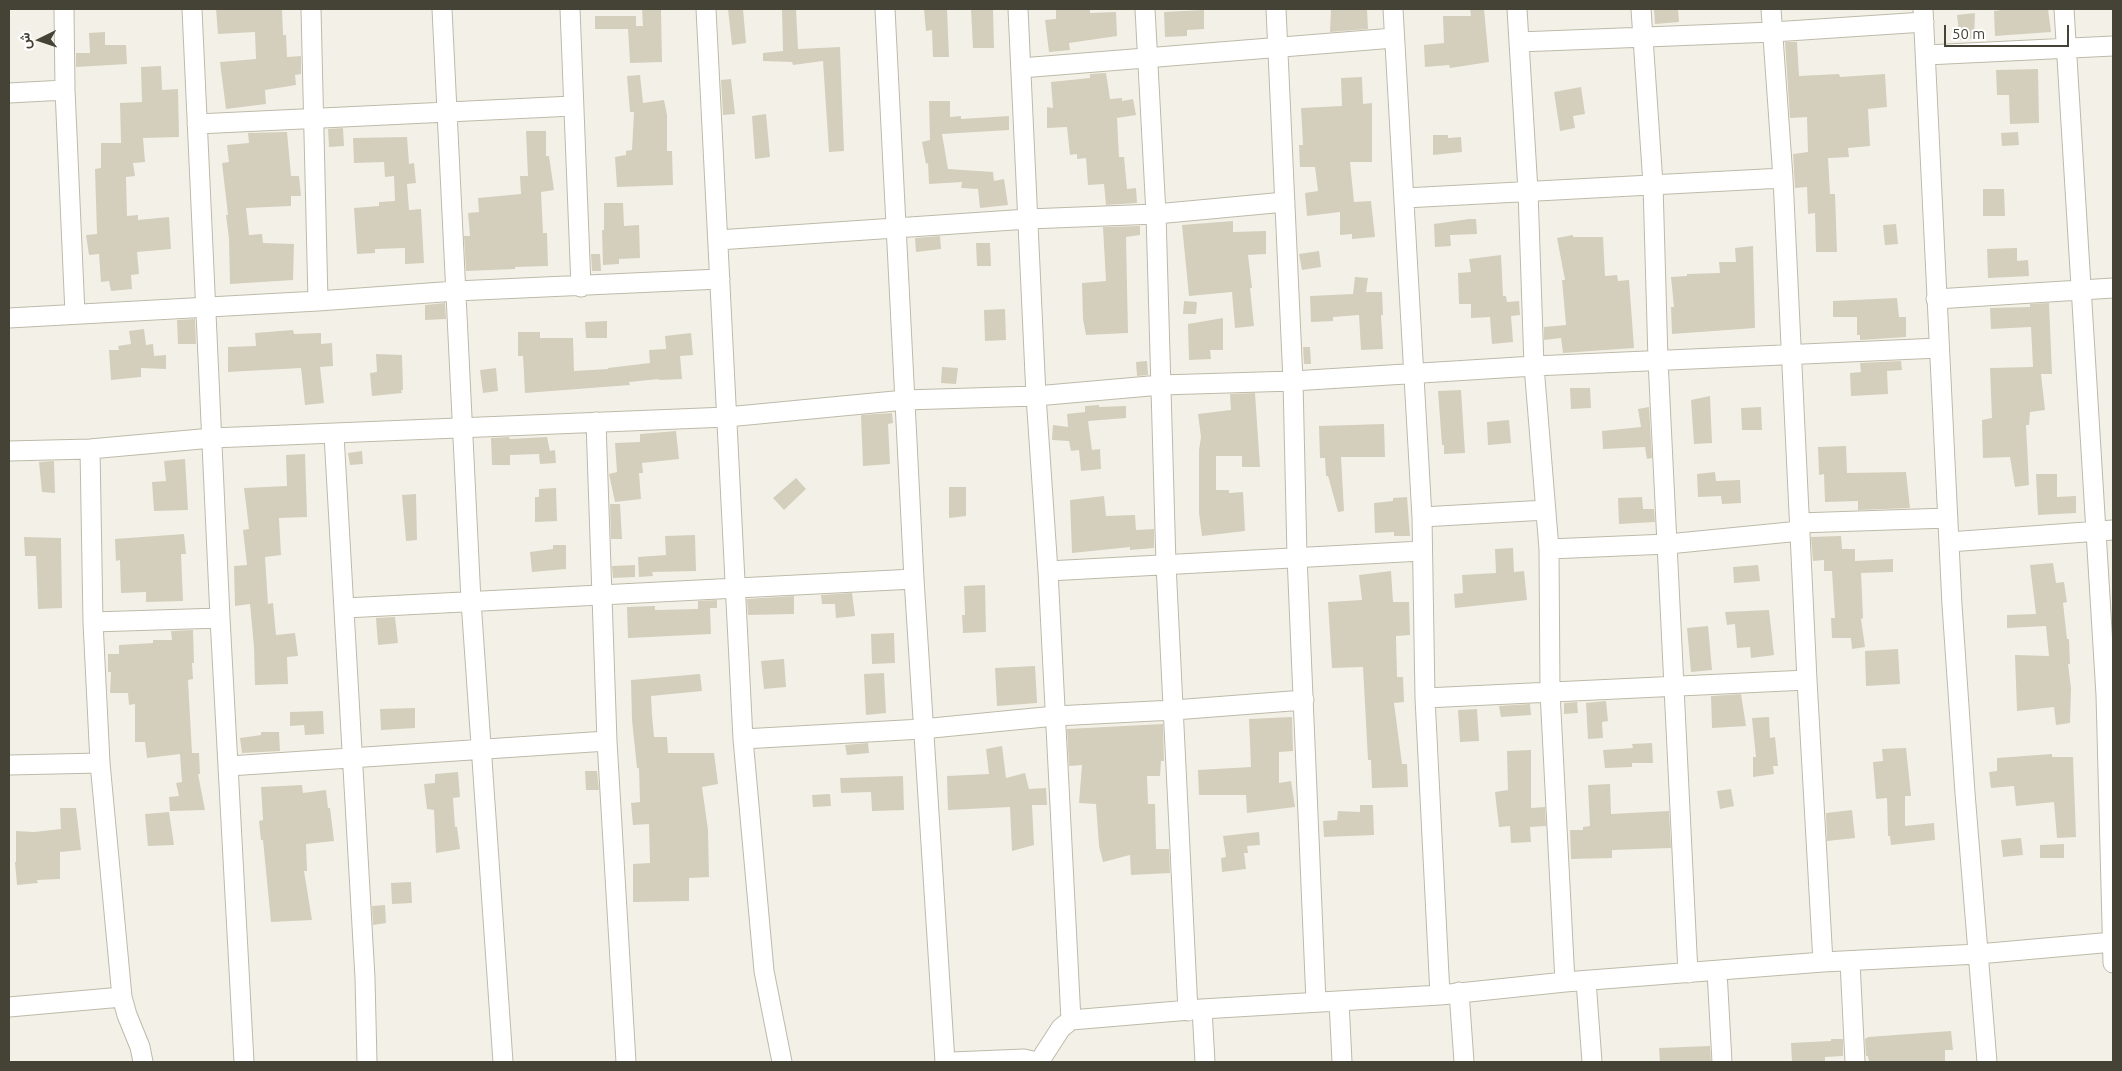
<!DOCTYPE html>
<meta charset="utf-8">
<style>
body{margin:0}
#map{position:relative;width:2122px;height:1071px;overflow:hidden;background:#f3f1e7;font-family:Ubuntu,Vazirmatn,sans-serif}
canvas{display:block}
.frame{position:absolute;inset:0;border:10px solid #454236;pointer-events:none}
.north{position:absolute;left:15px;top:15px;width:50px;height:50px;-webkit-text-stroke:4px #fff;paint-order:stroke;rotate:266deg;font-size:14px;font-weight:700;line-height:20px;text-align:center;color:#454236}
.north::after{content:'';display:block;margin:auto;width:18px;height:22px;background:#454236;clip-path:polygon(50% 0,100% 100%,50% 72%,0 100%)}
.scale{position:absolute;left:1944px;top:25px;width:125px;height:22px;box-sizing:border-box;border:2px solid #454236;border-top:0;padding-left:6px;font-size:15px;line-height:18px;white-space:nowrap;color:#454236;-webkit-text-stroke:4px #fff;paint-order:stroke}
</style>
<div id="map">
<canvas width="2122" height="1071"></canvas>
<div class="frame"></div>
<div class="north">ش</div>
<div class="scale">50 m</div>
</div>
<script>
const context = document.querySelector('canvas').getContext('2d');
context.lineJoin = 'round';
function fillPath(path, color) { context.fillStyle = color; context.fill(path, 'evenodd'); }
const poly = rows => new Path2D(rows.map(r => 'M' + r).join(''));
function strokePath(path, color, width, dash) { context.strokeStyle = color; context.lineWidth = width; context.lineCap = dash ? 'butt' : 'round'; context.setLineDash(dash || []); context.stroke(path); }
fillPath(poly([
 [216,9,282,9,283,35,286,35,287,57,301,56,301,74,295,75,296,85,265,90,266,104,226,109,220,62,256,59,255,32,218,34],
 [642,9,661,9,662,62,630,63,628,29,595,29,595,16,636,16,636,26,643,26],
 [728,9,743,9,746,43,732,45],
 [782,9,796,9,798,49,840,47,844,151,829,152,823,61,793,65,792,62,763,61,763,53,783,51],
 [924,9,947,9,949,57,933,57,932,30,926,31],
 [971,9,993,9,994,48,973,48],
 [1056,9,1090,9,1090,13,1116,12,1117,36,1069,43,1070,50,1049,52,1045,20,1056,19],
 [1331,9,1367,9,1368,29,1330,32],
 [1470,9,1484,9,1489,62,1450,68,1449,65,1425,67,1424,45,1444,43,1443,16,1471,16],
 [1654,9,1678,9,1679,22,1655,24],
 [2008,9,2048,9,2051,32,1995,36,1994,11],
 [1204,10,1204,29,1187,30,1187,36,1165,37,1164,12],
 [1975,13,1974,38,1960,40,1957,15],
 [105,32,105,45,126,45,127,64,76,67,76,53,90,53,89,33],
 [1785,42,1797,42,1799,76,1839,74,1840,77,1885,74,1887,107,1868,109,1870,146,1848,148,1849,157,1828,158,1830,194,1835,194,1837,252,1816,252,1815,213,1808,214,1807,187,1795,188,1793,154,1808,152,1807,117,1790,118],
 [161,66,162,90,178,89,179,137,143,138,145,162,133,163,135,176,126,177,127,216,138,215,138,220,169,217,171,249,137,252,139,274,131,275,132,289,111,291,109,281,101,282,99,254,89,255,86,235,97,234,95,169,101,168,101,143,121,143,120,103,142,102,141,67],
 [2038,69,2039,123,2010,124,2009,95,1997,95,1996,70],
 [1106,73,1110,99,1122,98,1122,101,1133,99,1136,115,1117,118,1119,157,1124,157,1127,189,1136,188,1137,203,1106,205,1104,184,1088,185,1086,158,1077,159,1077,154,1070,155,1067,127,1047,128,1047,107,1053,108,1051,82,1090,78,1090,74],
 [640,75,643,103,664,100,667,115,667,151,672,151,673,185,617,187,615,157,626,155,626,151,632,150,634,112,630,112,627,76],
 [1362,77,1363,104,1372,103,1372,162,1350,162,1354,202,1371,201,1375,237,1352,239,1352,234,1340,235,1340,212,1307,216,1305,193,1318,191,1315,167,1300,167,1299,145,1303,145,1301,108,1342,106,1341,78],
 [731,79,735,114,723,115,721,80],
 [1581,87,1585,114,1573,116,1575,128,1560,131,1554,92],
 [929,101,950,101,950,117,961,116,961,119,1009,116,1009,130,942,134,948,169,993,172,994,181,1004,179,1008,205,980,208,978,189,961,188,962,182,929,184,928,163,926,164,922,142,930,140],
 [766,114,770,157,755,159,752,116],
 [343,128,344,146,329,147,328,129],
 [526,131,546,131,546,156,549,156,554,190,541,192,543,233,547,233,548,266,515,267,515,269,466,271,464,236,470,236,468,213,479,212,478,198,521,194,520,176,528,176],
 [287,132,291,176,299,176,301,196,291,196,291,206,246,208,249,235,262,234,263,243,294,244,293,280,230,284,229,239,226,215,228,215,222,163,229,162,227,145,249,143,248,133],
 [2018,132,2019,145,2002,146,2001,133],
 [1433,135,1448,135,1448,138,1461,137,1462,152,1433,155],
 [407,137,409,164,414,163,416,183,407,184,409,210,421,209,424,263,405,264,405,248,375,249,375,253,357,254,354,208,379,206,379,202,395,201,394,176,385,177,384,162,354,163,353,138],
 [1983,189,2004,189,2005,216,1983,216],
 [604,203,623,203,624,226,639,225,640,258,619,259,619,264,603,265,602,230,604,230],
 [1469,219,1476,219,1477,234,1450,235,1451,246,1435,247,1434,224],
 [1233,221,1233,232,1266,231,1266,254,1248,255,1252,288,1250,288,1254,326,1235,328,1232,292,1189,296,1182,225],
 [1896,224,1898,244,1885,245,1883,225],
 [1140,226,1140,235,1126,237,1128,333,1086,335,1083,319,1082,283,1106,281,1103,227],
 [1573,235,1573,237,1603,237,1605,276,1617,275,1618,281,1629,280,1634,348,1563,353,1561,338,1544,340,1544,327,1566,325,1562,280,1565,280,1557,238],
 [940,236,941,249,916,252,915,238],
 [976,243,990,243,991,266,977,266],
 [1753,246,1755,328,1672,334,1671,307,1674,307,1671,277,1687,276,1687,274,1720,273,1719,262,1736,262,1735,248],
 [2017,248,2017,261,2028,260,2029,276,1988,278,1987,249],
 [1319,251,1321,267,1302,270,1299,254],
 [591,254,600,254,601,271,592,271],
 [1501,255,1503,296,1506,296,1507,302,1519,301,1520,315,1511,316,1513,342,1492,344,1490,317,1471,318,1471,304,1459,304,1458,273,1471,272,1469,259],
 [1355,277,1368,278,1366,292,1382,292,1383,315,1381,315,1383,349,1361,350,1359,315,1333,317,1333,321,1311,322,1310,296,1353,294],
 [1897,298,1899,317,1906,317,1906,337,1860,340,1860,335,1857,335,1857,317,1833,317,1833,301],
 [1184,301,1197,302,1196,314,1183,314],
 [445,303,446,319,425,320,425,305],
 [2049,303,2052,374,2041,374,2045,410,2030,412,2029,425,2026,425,2029,485,2015,487,2010,457,1983,458,1982,420,1992,418,1990,368,2033,367,2031,327,1991,329,1990,308,2030,307,2030,304],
 [1005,309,1006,340,985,341,984,310],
 [1223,318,1223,350,1210,350,1211,359,1189,360,1188,324],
 [195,319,196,344,178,344,177,320],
 [607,321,607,338,586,338,585,322],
 [144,329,146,345,153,344,154,356,166,355,166,369,141,368,141,377,111,380,109,350,119,350,118,346,131,344,129,331],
 [293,330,294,334,321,333,321,344,332,343,333,366,320,367,324,403,305,405,301,368,228,372,228,347,256,346,255,333],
 [518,332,540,332,540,338,573,338,574,371,608,369,608,368,650,363,649,350,666,349,665,336,691,333,693,355,680,356,682,379,659,380,659,379,629,382,630,385,525,393,523,356,518,356],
 [1303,347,1310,347,1311,364,1304,364],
 [376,354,402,355,403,390,401,390,402,393,372,396,370,373,377,372],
 [1147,361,1148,375,1137,376,1136,362],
 [1901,361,1902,370,1887,371,1888,394,1851,396,1850,373,1861,372,1860,363],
 [942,367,958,368,956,384,941,383],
 [496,368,498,391,483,393,480,370],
 [1570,388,1590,388,1591,408,1571,409],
 [1461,390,1465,453,1444,454,1444,445,1442,445,1438,391],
 [1255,393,1260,467,1242,467,1242,456,1216,456,1216,490,1229,490,1229,493,1243,492,1245,531,1202,536,1199,513,1199,450,1201,437,1198,414,1231,410,1230,394],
 [1710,396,1712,443,1694,444,1691,400],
 [1099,405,1099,407,1126,406,1126,418,1088,421,1092,450,1100,449,1101,469,1081,471,1079,450,1071,451,1069,441,1052,440,1053,425,1068,427,1067,414,1085,412,1085,406],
 [1649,407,1652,458,1647,459,1645,447,1603,449,1602,431,1641,427,1638,409],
 [1761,407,1762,430,1742,430,1741,408],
 [892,413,893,423,888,424,890,464,863,466,861,415],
 [1509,420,1511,443,1488,445,1487,422],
 [1384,424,1385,457,1341,457,1344,511,1338,512,1328,476,1326,476,1325,458,1320,458,1319,426],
 [676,431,679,459,642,463,643,473,639,473,641,499,615,502,609,474,617,472,615,443,640,442,640,434],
 [509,437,510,439,547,437,550,451,555,450,556,463,540,464,539,454,510,455,510,465,492,465,491,438],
 [1846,446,1847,473,1906,472,1910,508,1858,510,1858,501,1825,502,1824,474,1819,475,1818,447],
 [362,451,363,464,350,465,348,453],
 [305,454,307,517,279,518,281,555,265,557,268,604,273,603,276,635,295,633,298,656,287,657,288,684,255,685,254,647,250,604,235,606,234,566,247,565,243,530,249,529,244,488,287,486,286,455],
 [185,459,188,510,154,511,152,482,166,481,164,461],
 [54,461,55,493,42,492,39,462],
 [1715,472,1716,481,1740,480,1741,503,1722,504,1721,496,1698,497,1697,474],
 [2036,474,2057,474,2057,497,2076,496,2076,513,2038,515],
 [796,478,806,489,784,510,773,498],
 [949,487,966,487,966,516,949,518],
 [556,488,557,521,535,522,535,497,539,497,539,489],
 [416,494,417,540,406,541,402,495],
 [1104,496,1106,516,1135,515,1136,530,1154,529,1154,548,1130,550,1130,547,1072,553,1070,500],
 [1407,497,1410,536,1394,536,1394,532,1375,533,1374,503,1393,501,1393,498],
 [1642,497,1643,509,1654,509,1655,522,1619,524,1618,498],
 [610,504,620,504,622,539,611,539],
 [184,534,186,554,181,554,183,601,146,602,146,592,121,593,120,560,116,561,115,539],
 [695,535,696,571,652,572,653,576,639,577,638,557,666,555,665,536],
 [1841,536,1842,549,1855,549,1855,561,1893,559,1893,572,1861,573,1863,618,1861,619,1865,647,1852,649,1851,638,1832,638,1831,618,1835,618,1832,571,1824,571,1824,560,1813,561,1811,537],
 [24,537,61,538,62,608,38,609,36,556,25,556],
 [553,545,566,545,566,569,532,572,530,552,553,549],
 [1513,548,1514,572,1524,571,1527,600,1455,608,1454,594,1463,593,1462,575,1496,573,1495,549],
 [2053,563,2056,583,2064,582,2067,602,2063,603,2067,639,2069,639,2070,664,2068,664,2071,688,2070,723,2056,725,2054,707,2017,711,2015,655,2049,656,2046,626,2007,628,2007,615,2036,614,2030,565],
 [635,565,635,577,613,578,612,566],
 [1758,565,1760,581,1734,583,1733,567],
 [1391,571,1393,602,1409,602,1410,635,1396,636,1397,677,1403,677,1404,702,1394,703,1402,764,1407,764,1408,787,1372,788,1371,760,1368,760,1363,667,1332,668,1328,602,1362,600,1359,575],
 [985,585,986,632,963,633,962,615,965,615,964,586],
 [852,593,855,616,836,618,835,604,822,604,821,595],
 [794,596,794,614,748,615,747,599],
 [717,600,717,608,706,608,710,608,711,634,628,638,627,607,655,606,655,610,698,609,698,601],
 [1769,610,1774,655,1751,658,1750,647,1737,648,1735,624,1727,625,1725,612],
 [395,617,398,643,378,645,376,618],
 [1708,626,1712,670,1691,672,1687,628],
 [193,630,194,663,192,663,193,679,188,680,192,753,199,753,200,774,198,774,205,810,170,811,169,797,179,796,176,783,182,782,180,754,147,758,145,742,135,742,135,704,129,705,128,693,110,693,111,672,108,672,108,654,119,654,119,645,153,643,153,640,172,640,171,631],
 [894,633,895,663,872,664,871,634],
 [1898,649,1900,684,1866,686,1865,651],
 [784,659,786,687,764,689,761,661],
 [1035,666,1037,703,997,706,995,668],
 [884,673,886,713,866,715,864,674],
 [700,674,702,691,651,696,652,715,654,737,667,737,668,753,714,753,718,784,702,787,708,830,709,877,689,878,689,901,633,902,633,864,650,863,649,824,633,825,631,803,640,802,639,768,637,768,632,720,631,680],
 [1741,694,1746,726,1712,728,1711,696],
 [1606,701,1608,721,1602,722,1603,738,1588,739,1586,703],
 [1577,702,1578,713,1564,714,1564,703],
 [1530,704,1531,715,1501,717,1499,706],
 [415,708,415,728,381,730,380,709],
 [1477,709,1479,741,1460,742,1458,710],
 [323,711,324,734,305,735,304,725,290,726,290,712],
 [1292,717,1293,751,1279,752,1279,783,1291,781,1295,807,1247,813,1246,795,1199,795,1198,770,1251,767,1249,719],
 [1769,717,1770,738,1775,737,1778,766,1773,766,1774,774,1753,777,1753,757,1756,757,1752,718],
 [1163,724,1164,761,1161,761,1160,776,1147,776,1148,804,1155,804,1156,849,1169,849,1170,873,1131,875,1130,855,1103,862,1099,846,1096,804,1079,803,1082,765,1069,766,1067,729],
 [261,732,279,732,280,751,242,753,240,738,261,735],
 [868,743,869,753,847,755,845,745],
 [1652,743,1653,763,1632,763,1632,767,1605,768,1603,750,1633,748,1632,744],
 [1002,746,1006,778,1025,773,1029,789,1046,788,1047,805,1032,805,1034,845,1012,851,1010,807,948,810,947,776,989,774,986,749],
 [1906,748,1911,796,1905,796,1905,826,1934,823,1935,840,1891,845,1890,836,1888,836,1887,798,1876,799,1873,762,1883,761,1882,749],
 [1531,750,1531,808,1545,807,1546,826,1530,827,1531,842,1511,843,1510,826,1499,827,1495,792,1508,790,1507,751],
 [2052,754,2052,757,2073,757,2076,837,2057,838,2054,802,2016,806,2014,786,1991,788,1989,772,1997,771,1997,758],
 [585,771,597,771,599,790,586,790],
 [458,772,460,797,453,798,455,827,457,827,460,849,436,853,434,810,427,809,424,784,435,783,435,774],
 [903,776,904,810,872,811,871,792,841,793,840,778],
 [1610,784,1611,814,1669,811,1671,848,1612,850,1612,858,1571,859,1570,830,1583,830,1583,827,1590,826,1588,785],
 [302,785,303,793,326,790,328,808,330,808,334,841,306,844,307,871,304,871,312,920,271,922,263,840,261,840,259,821,263,820,261,787],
 [1731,789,1734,806,1720,809,1717,791],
 [830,794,831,806,813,807,812,795],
 [1360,805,1373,805,1374,835,1324,837,1323,821,1337,820,1338,811,1360,812],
 [60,808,76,808,81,850,60,852,60,879,37,880,38,883,17,885,15,862,16,862,16,831,34,832,61,829],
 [1852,810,1855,838,1827,841,1826,813],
 [169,812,174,845,148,846,145,814],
 [1259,832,1260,845,1247,846,1248,853,1244,853,1246,869,1222,872,1221,858,1226,857,1223,836],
 [2021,838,2023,855,2003,857,2001,840],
 [2064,844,2064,858,2040,858,2040,845],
 [411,882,412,903,392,904,391,883],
 [385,905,386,923,373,925,372,906],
 [1951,1031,1953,1050,1945,1050,1945,1062,1869,1062,1868,1056,1866,1056,1865,1039,1868,1037],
 [1831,1039,1843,1039,1843,1056,1825,1057,1825,1062,1792,1062,1791,1043,1831,1041],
 [1710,1046,1711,1062,1660,1062,1659,1048]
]), '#d4cebc');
const minor = poly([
 [64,9,65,90,75,314],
 [192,9,220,618,244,1062],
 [311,9,318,301],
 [442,9,471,601,503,1062],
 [570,9,581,287],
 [706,9,743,739,764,971,782,1062],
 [885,9,914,579,945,1062],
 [1018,9,1036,396,1048,571,1071,1020],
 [1145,9,1156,214,1166,564,1188,1011],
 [1276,9,1293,381,1297,556,1316,1002],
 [1393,9,1422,517,1425,698,1440,995],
 [1517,9,1528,191,1534,366,1549,549,1550,692,1565,982],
 [1641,9,1653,184,1658,360,1688,973],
 [1771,9,1783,178,1807,680,1823,962],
 [1923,9,1952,605,1965,793,1987,1062],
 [2064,9,2106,695,2113,963],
 [1519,42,1773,32,1924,22],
 [1926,55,2113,46],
 [1021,68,1394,38],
 [9,93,65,90],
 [197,124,573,106],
 [1405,198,1783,178],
 [718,240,1028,219,1156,214,1285,202],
 [1936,299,2113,288],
 [9,318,318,301,456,291,720,279],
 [596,422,607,741,626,1062],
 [334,435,365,978,367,1062],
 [90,449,93,622,100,763,122,997,127,1015,140,1047,143,1062],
 [9,451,90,449,212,438,727,417,905,400,1036,396,1161,385,1293,381,1534,366,1939,348],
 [1422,517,1546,510],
 [1799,523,1948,518],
 [1949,542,2113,530],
 [1549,549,1668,544,1800,531],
 [1048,571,1422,551],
 [345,608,914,579],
 [93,622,220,618],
 [1425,698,1807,680],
 [743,739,922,729,1055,716,1174,710,1304,700],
 [9,765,100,763],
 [229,766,607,741],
 [1850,962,1855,1062],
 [1717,971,1722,1062],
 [1586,981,1592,1062],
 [1459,992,1464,1062],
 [1339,1001,1342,1062],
 [9,1007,122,997],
 [1202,1009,1205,1062],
 [952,1062,1024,1059,1036,1062],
 [1039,1062,1061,1028,1071,1020,1202,1009,1440,995,1565,982,1823,962,1978,954,2113,942]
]);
strokePath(minor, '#bebaa9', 21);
strokePath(minor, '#fff', 19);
</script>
